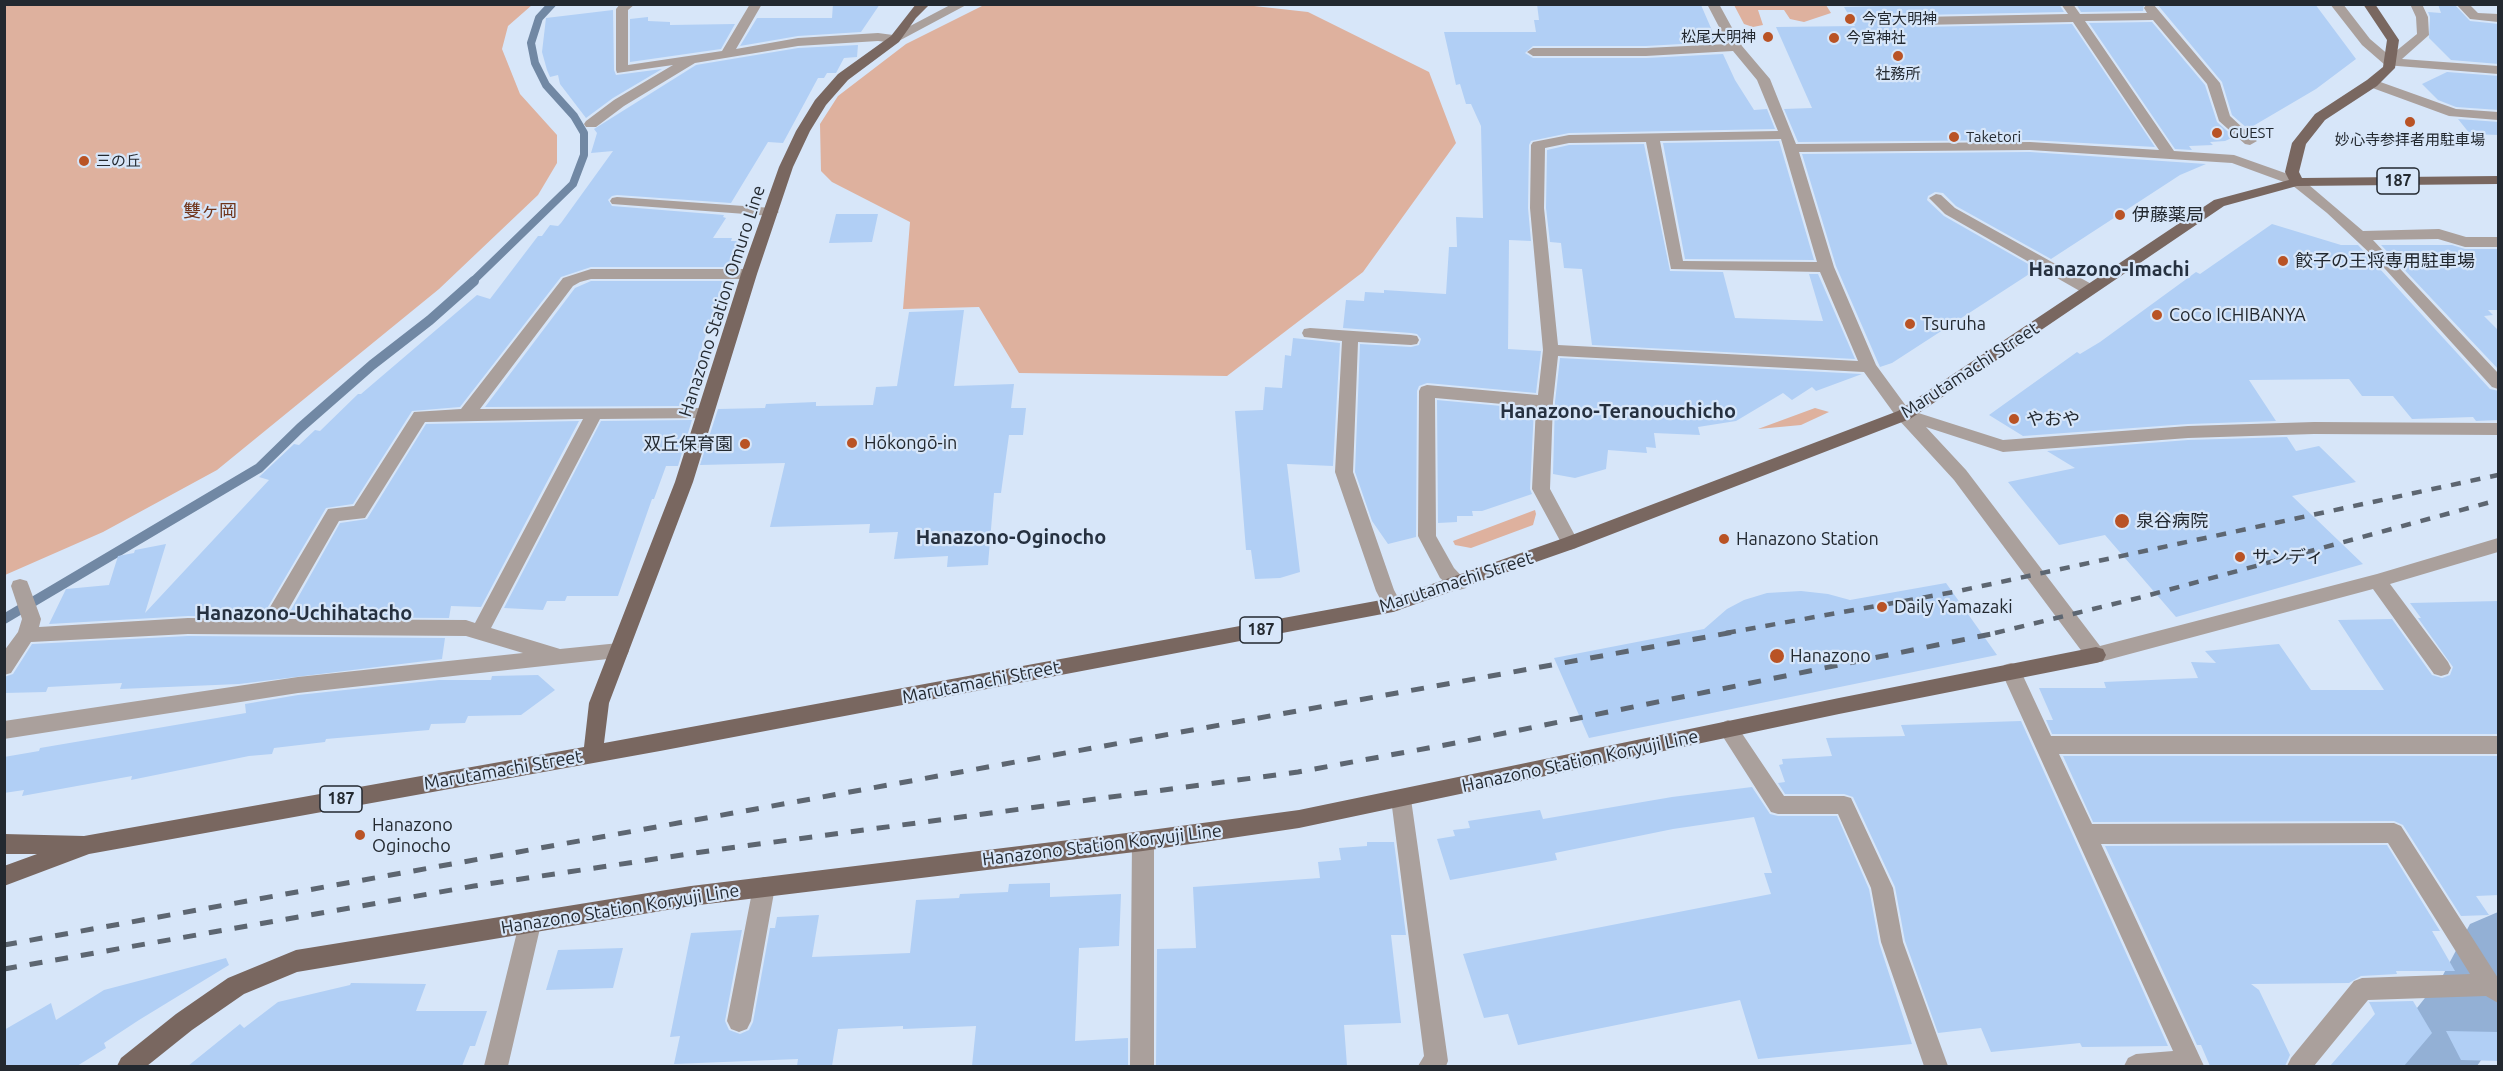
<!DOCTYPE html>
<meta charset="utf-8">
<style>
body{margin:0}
#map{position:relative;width:2503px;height:1071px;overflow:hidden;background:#d7e6f9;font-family:Ubuntu,sans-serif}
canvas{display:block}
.frame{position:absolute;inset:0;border:6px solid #232930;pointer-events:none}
</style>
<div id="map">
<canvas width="2503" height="1071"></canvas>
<div class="frame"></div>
</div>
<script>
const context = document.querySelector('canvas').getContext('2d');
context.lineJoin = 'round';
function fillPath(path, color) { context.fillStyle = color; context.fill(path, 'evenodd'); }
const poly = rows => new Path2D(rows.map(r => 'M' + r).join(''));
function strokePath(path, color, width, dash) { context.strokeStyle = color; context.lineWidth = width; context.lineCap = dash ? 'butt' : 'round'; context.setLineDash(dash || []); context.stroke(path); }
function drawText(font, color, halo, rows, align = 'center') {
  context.font = font + ' Ubuntu,"Noto Sans JP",sans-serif'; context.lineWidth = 4.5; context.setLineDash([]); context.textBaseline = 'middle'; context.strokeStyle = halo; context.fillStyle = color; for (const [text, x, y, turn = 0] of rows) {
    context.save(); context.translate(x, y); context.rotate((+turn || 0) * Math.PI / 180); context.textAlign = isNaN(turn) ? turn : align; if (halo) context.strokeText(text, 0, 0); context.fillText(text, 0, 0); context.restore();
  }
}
fillPath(poly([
 [5,4,532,5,508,26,502,49,520,94,557,135,557,163,538,195,439,289,217,470,103,532,5,575],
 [1236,4,1308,12,1429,72,1456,143,1363,272,1227,376,1019,373,979,307,903,309,910,222,832,182,821,171,820,124,838,96,906,44,984,5],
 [1734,5,1826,5,1831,13,1804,22,1790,19,1784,10,1758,10,1763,25,1753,27,1744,24],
 [1815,408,1829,412,1801,425,1758,429],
 [1535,510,1536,514,1533,525,1471,548,1455,545,1453,541]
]), '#deb19e');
strokePath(poly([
 [472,282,573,184,584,155,584,133,574,116,546,85,535,63,531,43,539,18,552,4]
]), '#7188a4', 8);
strokePath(poly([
 [4,619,259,468,300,428,372,365,430,320,474,281]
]), '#7188a4', 10);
fillPath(poly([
 [2498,912,2498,1036,2477,1066,2383,1066,2395,1036,2443,975,2470,924,2498,912]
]), '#93b0d5');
fillPath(poly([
 [833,4,880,4,861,32,798,36,740,46,757,18,832,18],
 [1537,4,1701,5,1717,42,1646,46,1533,46,1525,53,1533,58,1646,58,1723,54,1735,80,1754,110,1767,109,1775,129,1569,133,1531,141,1529,145,1528,208,1531,241,1509,240,1508,349,1541,351,1536,393,1427,383,1419,386,1417,391,1416,537,1388,544,1372,521,1355,472,1360,344,1411,347,1419,345,1421,339,1417,334,1411,333,1343,328,1346,300,1364,301,1365,292,1384,293,1384,290,1446,294,1449,247,1457,247,1456,217,1483,218,1481,126,1471,104,1466,104,1460,84,1456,85,1444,32,1536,32,1534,20,1539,20],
 [1957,4,2059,4,2064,12,1919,15,1911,22,1919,27,2072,24,2155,147,2030,140,1798,142,1784,109,1812,108,1776,27,1855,26,1844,7],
 [2076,4,2144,4,2143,11,2081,12],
 [2157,4,2315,4,2356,59,2316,89,2248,129,2232,115,2222,82],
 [2438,4,2454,4,2470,21,2499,24,2499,64,2451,60,2429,38,2430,17,2428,12,2441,13],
 [613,10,614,70,616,75,662,69,613,98,586,118,560,84,558,75,550,77,547,70,542,52,546,18],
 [648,17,648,21,670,22,670,25,735,24,721,49,630,62,630,19],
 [2152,22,2205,85,2217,122,2234,137,2225,141,2210,142,2213,145,2189,146,2192,150,2175,149,2089,23],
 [858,45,857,57,844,58,836,73,827,73,824,78,818,78,783,143,768,142,731,203,617,195,612,196,608,200,612,206,724,215,723,217,726,218,713,238,732,238,731,241,743,241,735,267,591,267,561,277,460,407,412,411,353,504,326,508,262,617,188,616,49,624,66,589,109,585,118,556,134,553,135,550,166,544,145,613,269,480,259,477,294,444,299,445,315,430,320,431,358,394,361,394,477,295,490,299,538,236,542,236,550,225,558,226,561,223,613,151,591,153,597,133,594,129,696,65,798,48],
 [2447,72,2499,76,2499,110,2456,107,2438,100,2422,84],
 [2458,119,2499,122,2499,135,2470,134],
 [1779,141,1814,260,1685,259,1663,143],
 [1644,144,1670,271,1723,272,1735,318,1823,321,1809,274,1818,274,1855,359,1592,345,1582,269,1564,268,1561,243,1550,242,1546,208,1547,150,1569,145],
 [2030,152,2206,164,2180,175,2051,259,1956,206,1943,193,1935,192,1928,196,1927,200,1944,216,2037,269,1892,363,1880,367,1836,266,1802,154],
 [836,214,878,214,872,242,829,243],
 [2272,224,2341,245,2358,245,2490,389,2499,391,2499,420,2476,421,2473,417,2412,419,2393,396,2362,396,2349,379,2249,380,2276,421,2188,424,2023,436,1989,415,2077,352,2080,354,2100,342,2196,272,2200,274],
 [2381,245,2452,245,2465,249,2499,249,2499,310,2488,310,2493,315,2484,316,2499,331,2499,370],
 [591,281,723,281,683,406,485,407,575,288],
 [964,310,954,386,1014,384,1011,408,1026,408,1023,435,1009,435,1001,493,994,493,988,565,947,567,948,556,894,559,898,532,869,533,870,524,770,527,785,463,700,465,718,409,765,408,766,404,816,402,816,406,873,405,876,387,897,386,909,312],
 [1293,338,1340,343,1333,466,1287,464,1300,572,1280,578,1255,579,1251,550,1246,550,1235,411,1263,410,1265,387,1282,388,1285,355,1291,356],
 [1560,358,1862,374,1816,391,1812,387,1792,400,1783,393,1736,421,1698,427,1700,435,1654,433,1656,448,1646,447,1647,453,1608,450,1606,469,1575,478,1553,474,1555,402],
 [1437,400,1534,409,1530,489,1532,494,1482,511,1472,511,1473,516,1457,516,1457,522,1438,523],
 [692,420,678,466,666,466,654,499,652,499,618,596,567,596,565,601,547,601,543,610,504,608,601,421],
 [579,421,481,607,451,606,449,618,287,617,340,523,367,519,426,424],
 [2287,437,2296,451,2319,446,2356,482,2292,496,2363,564,2176,617,2105,535,2059,545,2008,482,2075,468,2047,451,2188,440],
 [1946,583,1997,655,1589,738,1554,658,1704,629,1727,609,1744,600,1767,593,1801,591,1828,594,1850,600],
 [2499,601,2499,734,2052,734,2046,720,2053,720,2039,688,2106,688,2104,682,2198,678,2191,662,2216,663,2205,651,2279,644,2311,690,2384,690,2338,620,2392,619,2432,675,2442,678,2450,675,2453,667,2418,618,2421,618,2410,603],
 [188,636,445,638,442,659,239,684,120,689,122,683,48,687,46,692,4,693,4,677,13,674,32,644],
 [538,675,555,690,521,715,468,716,465,723,431,724,429,730,326,739,325,742,274,748,272,754,249,756,131,780,132,776,22,796,24,790,4,793,4,757,39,751,40,748,246,713,245,704,298,695,439,680,491,680,492,676],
 [2021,721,2168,1046,2082,1047,2080,1043,1991,1052,1981,1028,1938,1033,1905,941,1895,887,1853,797,1844,794,1785,794,1778,783,1785,782,1779,765,1783,764,1782,759,1832,756,1826,738,1905,736,1901,725],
 [2063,756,2499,756,2499,895,2476,896,2489,915,2461,916,2403,825,2394,821,2093,822],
 [1752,787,1770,814,1778,816,1837,816,1869,889,1879,943,1912,1044,1758,1059,1740,1000,1518,1045,1508,1014,1484,1018,1463,954,1771,894,1764,873,1772,873,1754,817,1673,829,1555,853,1557,860,1450,880,1437,839,1455,836,1453,830,1470,828,1468,821,1540,810,1543,819,1672,797],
 [1367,842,1394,842,1406,935,1391,935,1401,1023,1344,1025,1347,1066,1156,1066,1157,949,1196,948,1193,887,1320,878,1318,862,1341,860,1339,848,1367,846],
 [2387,845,2440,931,2432,931,2455,971,2396,971,2397,974,2361,976,2349,983,2251,984,2259,990,2290,1055,2285,1066,2210,1066,2201,1045,2197,1045,2105,846],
 [1050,883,1050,897,1121,894,1119,946,1079,948,1075,1041,1128,1038,1128,1066,972,1066,976,1026,903,1029,903,1026,838,1029,832,1066,797,1066,798,1059,674,1064,680,1036,670,1037,691,933,742,930,725,1021,729,1030,740,1034,749,1030,753,1022,770,928,775,928,777,917,819,915,812,957,910,953,916,900,959,898,960,894,1008,892,1009,884],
 [623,948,613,988,546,990,558,950],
 [226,958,229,965,139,1020,104,1043,106,1048,77,1066,4,1066,4,1030,51,1003,56,1020,104,990],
 [351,983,426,984,416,1011,487,1011,475,1046,470,1046,462,1066,188,1066,240,1024,244,1028,278,1002,350,985],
 [2413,1001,2432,1033,2404,1066,2330,1066,2375,1014,2369,1002],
 [2446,1031,2499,1032,2499,1061,2461,1060]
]), '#b1cff5');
fillPath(poly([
 [620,4,635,4,628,10,628,65,722,51,750,4,762,4,736,49,798,38,878,33,893,35,952,4,968,4,895,43,878,41,798,46,695,63,624,106,596,127,586,127,584,124,586,121,614,100,673,65,617,73,616,70,616,9,620,4],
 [1707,4,1719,4,1742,46,1770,79,1796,144,2030,142,2159,150,2073,22,1919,25,1913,21,1919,17,2068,14,2061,4,2073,4,2080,14,2147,13,2144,8,2146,5,2154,5,2220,83,2230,116,2257,141,2250,145,2245,144,2219,121,2207,84,2153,20,2085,21,2174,151,2234,155,2302,179,2363,231,2439,229,2466,237,2498,237,2498,247,2465,247,2438,239,2373,240,2498,373,2498,389,2492,387,2376,259,2327,213,2292,185,2232,163,2030,150,1799,152,1834,267,1876,365,1909,410,2003,440,2188,426,2314,422,2498,423,2498,435,2314,434,2188,438,2003,452,1926,427,1966,470,2100,646,2377,574,2498,538,2498,552,2390,584,2448,662,2451,668,2448,674,2441,676,2434,674,2373,589,2096,663,2089,661,1954,480,1898,419,1864,372,1558,356,1553,402,1550,489,1579,543,1576,548,1570,550,1564,548,1532,489,1536,407,1435,398,1436,536,1454,568,1468,583,1466,588,1459,590,1452,588,1440,578,1418,536,1419,391,1421,387,1427,385,1538,395,1543,350,1530,208,1531,145,1533,142,1569,135,1778,131,1757,80,1733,51,1646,56,1533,56,1527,52,1533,48,1646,48,1728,44,1707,4],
 [1781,139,1817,262,1683,261,1660,141,1781,139],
 [1646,142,1671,269,1820,272,1858,361,1558,345,1544,208,1545,148,1569,143,1646,142],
 [2330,4,2343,4,2370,39,2390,56,2417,34,2416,17,2410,4,2422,4,2428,17,2429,35,2402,59,2498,66,2498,74,2385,65,2362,45,2330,4],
 [2456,4,2469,4,2478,13,2498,14,2498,22,2470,19,2456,4],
 [2372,79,2456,109,2498,112,2498,120,2449,116,2367,86,2365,83,2372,79],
 [1936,194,1941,195,1955,208,2095,286,2098,290,2090,295,2085,294,1945,214,1929,198,1936,194],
 [617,197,772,208,779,212,772,216,612,204,610,201,612,198,617,197],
 [591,269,749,269,757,274,749,279,591,279,580,282,573,286,480,409,711,408,713,412,711,416,705,418,600,419,491,628,560,649,619,643,626,645,629,651,626,657,298,693,4,739,4,721,298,677,523,653,466,636,188,634,31,642,11,673,4,675,4,651,18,632,22,619,11,586,13,581,20,579,27,581,29,586,41,619,39,627,188,618,263,619,328,509,354,506,414,412,461,409,563,278,591,269],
 [583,419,475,623,466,620,283,619,339,521,365,518,425,422,583,419],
 [1310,328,1411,335,1417,336,1419,340,1417,344,1411,345,1358,342,1353,472,1394,590,1402,605,1400,610,1393,612,1386,610,1376,591,1335,472,1342,341,1304,337,1302,333,1304,329,1310,328],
 [2011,663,2018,665,2051,736,2498,736,2498,754,2059,754,2092,824,2394,823,2401,826,2498,978,2498,1003,2486,996,2368,1000,2314,1066,2287,1066,2291,1058,2354,981,2362,978,2470,974,2388,843,2101,844,2204,1066,2124,1066,2128,1058,2136,1054,2173,1051,2001,671,2004,665,2011,663],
 [1728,720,1735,723,1784,796,1844,796,1851,798,1893,888,1903,942,1948,1066,1924,1066,1881,942,1871,888,1838,814,1778,814,1771,812,1718,729,1721,723,1728,720],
 [1401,790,1408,792,1411,799,1448,1061,1446,1066,1418,1066,1424,1056,1391,799,1394,792,1401,790],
 [1143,831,1151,834,1154,841,1154,1066,1130,1066,1132,841,1135,834,1143,831],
 [764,877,772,880,775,887,751,1021,747,1029,739,1032,731,1029,727,1021,753,887,756,880,764,877],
 [530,914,538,917,541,924,508,1066,484,1066,519,924,522,917,530,914]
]), '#aaa09c');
fillPath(poly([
 [916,4,930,4,916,18,899,42,848,80,826,105,810,131,793,167,757,274,693,482,609,703,604,743,1392,598,1564,538,1898,411,2214,200,2289,180,2285,172,2292,143,2315,114,2367,80,2383,67,2387,40,2363,4,2375,4,2399,40,2395,68,2377,86,2325,120,2306,144,2299,172,2302,178,2498,176,2498,184,2297,186,2224,206,1910,419,1576,548,1393,612,660,751,89,854,4,886,4,866,37,854,4,854,4,834,84,836,584,747,589,703,675,482,741,274,779,167,796,131,815,100,838,74,891,36,916,4],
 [2096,647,2103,649,2106,655,2103,661,2096,663,1839,714,1299,828,1143,851,691,906,297,972,244,994,192,1030,147,1066,117,1066,121,1058,176,1014,228,978,296,950,691,886,1143,831,1299,810,1839,698,2096,647]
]), '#796760');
strokePath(poly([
 [1726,633,1954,592,2498,475],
 [1995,633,2142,597,2498,500]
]), '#5d6671', 4.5, [10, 10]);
strokePath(poly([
 [4,945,1734,632],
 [4,969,474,886,722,849,1298,772,1461,742,2001,632]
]), '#5d6671', 5, [13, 13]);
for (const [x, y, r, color] of [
 [1850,19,6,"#b95325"],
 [1768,37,6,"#b95325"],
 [1834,38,6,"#b95325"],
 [1898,56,6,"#b95325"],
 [2410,122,6,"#b95325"],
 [2217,133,6,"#b95325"],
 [1954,137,6,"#b95325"],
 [84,161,6,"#b95325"],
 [2120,215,6,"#b95325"],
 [2283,261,6,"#b95325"],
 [2157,315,6,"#b95325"],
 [1910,324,6,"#b95325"],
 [2014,419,6,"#b95325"],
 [852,443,6,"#b95325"],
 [745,444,6,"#b95325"],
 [2122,521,8,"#b95325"],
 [1724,539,6,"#b95325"],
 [2240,557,6,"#b95325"],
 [1882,607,6,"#b95325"],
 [1777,656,8,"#b95325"],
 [360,835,6,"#b95325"]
]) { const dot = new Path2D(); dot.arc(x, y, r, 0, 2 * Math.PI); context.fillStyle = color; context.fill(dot); strokePath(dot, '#d7e6f9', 2); }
drawText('15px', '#232930', '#d7e6f9', [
 ["今宮大明神",1862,19],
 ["松尾大明神",1756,37,"right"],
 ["今宮神社",1846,38],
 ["社務所",1898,74,"center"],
 ["GUEST",2229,133],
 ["Taketori",1966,137],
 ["妙心寺参拝者用駐車場",2410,140,"center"],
 ["三の丘",96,161]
], 'left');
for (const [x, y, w] of [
 [2398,181,42],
 [1261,630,42],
 [341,799,42]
]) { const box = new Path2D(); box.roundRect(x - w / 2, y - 13, w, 26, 4.5); context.fillStyle = '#d7e6f9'; context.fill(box); strokePath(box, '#232930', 1.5); }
drawText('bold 16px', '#232930', null, [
 ["187",2398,181],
 ["187",1261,630],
 ["187",341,799]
]);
drawText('18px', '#70351b', '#d7e6f9', [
 ["雙ヶ岡",210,211]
]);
drawText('18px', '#232930', '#d7e6f9', [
 ["伊藤薬局",2132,215],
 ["餃子の王将専用駐車場",2295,261],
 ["CoCo ICHIBANYA",2169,315],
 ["Tsuruha",1922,324],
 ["やおや",2026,419],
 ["Hōkongō-in",864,443],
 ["双丘保育園",733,444,"right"],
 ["泉谷病院",2136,521],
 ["Hanazono Station",1736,539],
 ["サンディ",2252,557],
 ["Daily Yamazaki",1894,607],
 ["Hanazono",1790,656],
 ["Hanazono",372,825],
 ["Oginocho",372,846]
], 'left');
drawText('18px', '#232930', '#d7e6f9', [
 ["Hanazono Station Omuro Line",722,301,-72],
 ["Marutamachi Street",1970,370,-33],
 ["Marutamachi Street",1456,582,-18],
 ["Marutamachi Street",981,682,-11],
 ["Hanazono Station Koryuji Line",1580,761,-12],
 ["Marutamachi Street",503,770,-10],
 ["Hanazono Station Koryuji Line",1102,845,-7],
 ["Hanazono Station Koryuji Line",620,909,-9]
]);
drawText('bold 20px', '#263140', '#d7e6f9', [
 ["Hanazono-Imachi",2109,269],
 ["Hanazono-Teranouchicho",1618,411],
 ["Hanazono-Oginocho",1011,537],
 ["Hanazono-Uchihatacho",304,613]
]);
</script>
